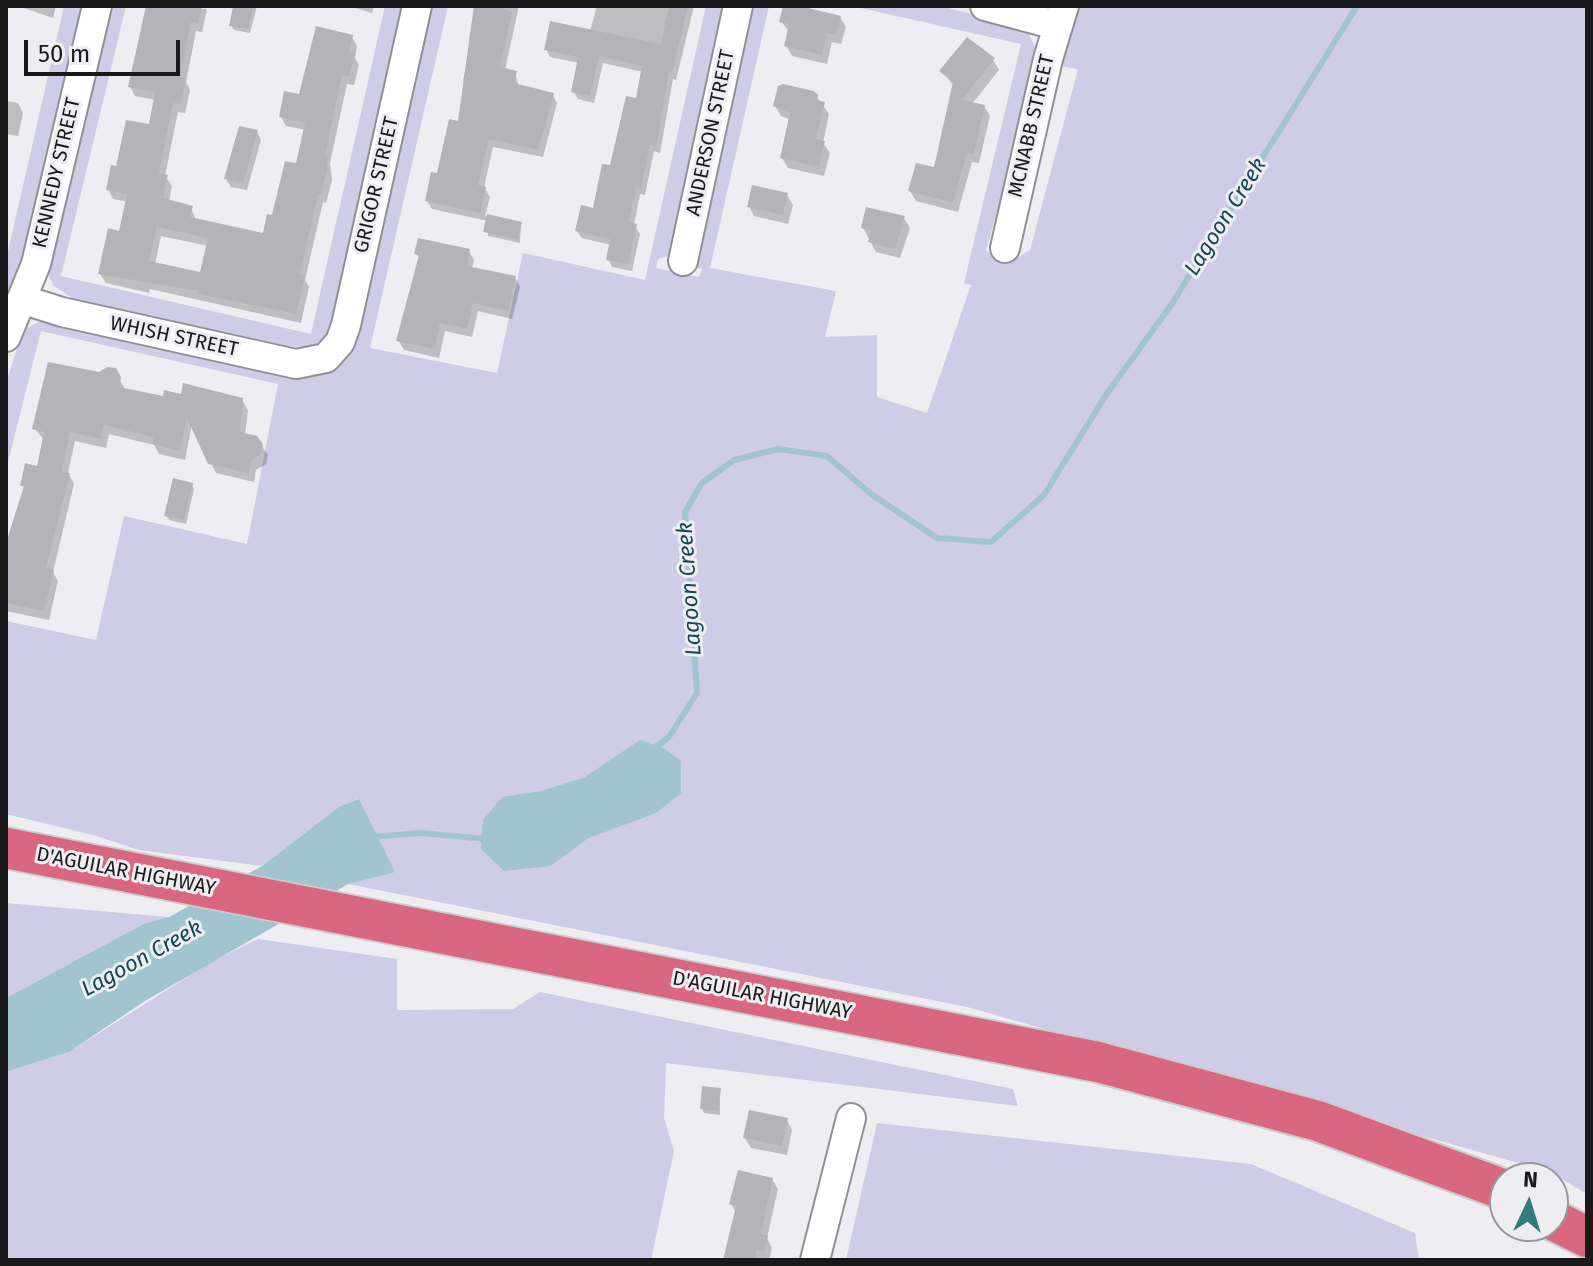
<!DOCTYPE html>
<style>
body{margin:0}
#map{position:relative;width:1593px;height:1266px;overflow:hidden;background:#eeeef2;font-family:"Fira Sans",sans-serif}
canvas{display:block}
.frame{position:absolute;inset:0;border:8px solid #19191a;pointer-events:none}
.north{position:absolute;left:1489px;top:1162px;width:80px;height:80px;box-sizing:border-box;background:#eeeef2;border:2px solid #99999c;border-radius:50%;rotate:4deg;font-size:22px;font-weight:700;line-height:32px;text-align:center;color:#19191a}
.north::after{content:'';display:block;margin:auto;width:28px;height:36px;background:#327b7d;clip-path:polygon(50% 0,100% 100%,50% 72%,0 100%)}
.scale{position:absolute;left:24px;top:40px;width:156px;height:36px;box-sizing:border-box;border:4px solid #19191a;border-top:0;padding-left:10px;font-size:24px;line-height:28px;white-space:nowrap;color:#19191a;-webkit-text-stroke:6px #eeeef2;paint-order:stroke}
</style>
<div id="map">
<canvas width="1593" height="1266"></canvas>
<div class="frame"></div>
<div class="north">N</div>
<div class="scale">50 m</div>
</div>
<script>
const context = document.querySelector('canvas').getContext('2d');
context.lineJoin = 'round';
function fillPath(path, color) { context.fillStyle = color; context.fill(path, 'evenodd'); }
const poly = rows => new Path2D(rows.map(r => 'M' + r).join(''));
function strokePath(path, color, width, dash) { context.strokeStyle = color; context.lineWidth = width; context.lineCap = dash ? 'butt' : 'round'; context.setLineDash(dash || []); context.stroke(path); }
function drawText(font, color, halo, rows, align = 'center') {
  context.font = font + ' "Fira Sans",sans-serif'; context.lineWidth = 6; context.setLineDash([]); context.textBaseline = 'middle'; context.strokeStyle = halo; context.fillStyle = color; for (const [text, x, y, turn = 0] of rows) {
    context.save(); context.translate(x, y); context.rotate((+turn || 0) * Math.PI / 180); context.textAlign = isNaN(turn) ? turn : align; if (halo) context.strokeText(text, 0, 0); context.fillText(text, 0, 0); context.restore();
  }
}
fillPath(poly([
 [64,6,81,6,23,269,6,307,6,260],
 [110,6,126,6,61,276,311,334,385,6,404,6,331,328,318,345,294,347,75,300,54,286,49,277,50,265],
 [431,6,448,6,370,348,497,373,523,253,645,280,706,6,728,6,668,256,658,259,656,268,699,277,702,269,695,267,746,6,769,6,710,268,836,291,825,337,877,335,877,397,927,413,971,285,964,283,1021,44,852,6,941,6,1025,28,1035,46,1038,63,986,251,1010,262,1030,250,1078,69,1053,65,1071,6,1587,6,1587,1194,1550,1172,967,1007,348,884,358,799,340,806,262,866,139,850,93,835,6,814,6,621,96,640,124,516,247,544,278,384,41,331,6,470,6,383,23,330,43,320,272,371,355,338],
 [585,777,620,824,589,838,551,866,502,798,542,791],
 [6,903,169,917,145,923,6,998],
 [258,939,397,959,397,1010,513,1009,540,992,1013,1089,1018,1106,666,1063,664,1118,674,1151,651,1260,6,1260,6,1072,69,1052,211,962],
 [877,1123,1251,1164,1415,1233,1419,1260,846,1260]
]), '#cecce6');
fillPath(poly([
 [640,740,665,749,681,761,681,793,656,813,589,838,551,866,504,871,481,849,483,820,502,797,541,791,585,777],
 [359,799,395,872,348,884,145,1001,69,1052,6,1072,6,998,145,923,169,917,262,866,340,806]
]), '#a1c5ce');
fillPath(poly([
 [18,6,56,6,53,18],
 [149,6,207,9,202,32,196,31,186,82,190,90,185,113,178,112,165,176,172,186,169,202,191,208,196,220,264,235,298,166,306,130,286,126,281,117,352,37,357,46,355,58,359,65,354,85,347,84,330,163,332,180,326,203,323,202,305,280,309,287,301,323,150,289,149,293,106,283,100,274,121,233,128,202,113,199,108,189,118,169,151,127,156,100,135,96,130,86],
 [161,236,208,246,201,274,155,264],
 [236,6,257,6,250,33,234,30,231,25],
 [348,6,374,6,372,13],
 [478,6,519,6,505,70,515,72,519,87,552,94,557,103,543,157,493,147,484,187,490,197,485,216,521,224,520,243,488,236,488,221,432,209,427,201,459,124,467,87,463,80,471,45,469,40],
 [597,6,694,6,676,80,673,79,660,153,654,151,645,195,640,194,634,225,640,234,632,271,612,267,608,259,611,245,582,238,577,231,595,210,638,100,643,72,603,63,594,103,578,99,573,91,579,63,550,57,546,49,590,31],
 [840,17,846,27,841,44,832,42,827,64,792,56,786,46,789,32,781,21],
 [993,60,999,70,972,104,984,106,990,116,979,163,972,162,958,212,916,201,910,191,935,170,954,86,942,71],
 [816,96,829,114,823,143,830,153,824,176,788,168,782,158,791,120,781,116,775,106],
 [6,101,18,103,23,113,18,136,6,134],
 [257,132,261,140,247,190,231,187,226,179],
 [787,195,793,205,788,224,754,216,749,206],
 [904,218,910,228,900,258,876,252,863,228],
 [469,251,474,260,472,269,515,278,520,287,512,319,478,311,472,337,445,331,439,358,404,350,399,341,420,259,416,253],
 [114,370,125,389,164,398,242,400,248,410,245,435,261,445,268,455,266,464,256,470,254,482,216,473,192,425,185,460,159,454,154,445,109,434,106,448,75,441,68,473,74,484,53,572,58,581,49,620,6,611,6,578,25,490,22,485,39,468,44,440,35,429,99,374],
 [192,484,194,489,186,524,169,520,166,515],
 [720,1090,720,1115,704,1113,702,1109],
 [787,1120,792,1130,787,1155,751,1148,745,1138],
 [772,1179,778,1189,767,1238,772,1248,769,1260,725,1260,736,1213,731,1204]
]), '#0003');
strokePath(poly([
 [652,750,669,737,697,693,685,512,702,483,734,460,778,449,827,456,871,494,937,538,991,542,1044,495,1106,395,1171,305,1357,6],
 [371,837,420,833,487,839]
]), '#a1c5ce', 6);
fillPath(poly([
 [146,6,202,6,198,24,191,22,180,78,186,79,181,104,173,103,159,173,168,175,163,198,193,206,190,217,263,233,267,214,272,215,285,161,296,163,305,123,279,117,284,91,299,94,316,26,353,35,349,52,355,53,349,77,342,75,325,155,328,156,327,170,321,195,318,194,300,274,305,276,296,314,198,294,199,291,98,274,108,228,119,231,127,194,106,190,111,165,116,166,126,120,149,124,155,92,128,87],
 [157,227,208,238,200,272,149,261],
 [233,6,253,6,248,29,229,26],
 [474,6,496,6,512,12,500,67,517,71,514,83,554,93,538,150,489,139,478,185,486,187,480,213,425,201,431,172,437,173,449,119,458,121],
 [669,6,688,6,672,73,669,72,656,146,650,145,641,188,636,187,629,222,637,224,628,264,606,260,610,239,575,231,581,205,593,208,602,164,610,165,626,96,636,98,642,66,599,56,590,96,571,92,578,57,544,50,550,21,661,44],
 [783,6,800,6,841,16,836,35,827,33,822,55,784,46,789,24,779,22],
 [967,37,995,58,962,100,985,105,974,154,967,153,953,203,908,191,916,163,934,167,953,82,939,71],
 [783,84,814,91,818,95,817,100,825,102,816,139,825,141,819,167,780,158,790,113,773,106,778,86],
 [239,126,258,130,243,183,224,179],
 [752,185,788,193,783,215,747,207],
 [866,207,905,216,895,249,868,242,871,231,861,228],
 [487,214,522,222,518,240,483,232],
 [418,238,470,249,467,266,516,276,508,311,473,303,467,329,440,323,435,349,396,341,419,255,414,254],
 [48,362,99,372,107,367,116,368,121,377,119,387,163,396,164,390,181,394,183,383,243,398,240,432,257,436,263,444,261,454,252,460,249,473,208,464,187,418,180,451,152,444,153,437,104,425,101,439,70,432,62,471,70,473,46,568,54,570,44,611,6,603,6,543,24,486,20,486,25,463,37,466,44,432,32,429],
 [173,478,193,483,184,520,164,516],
 [702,1086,721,1088,718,1111,700,1109],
 [749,1110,788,1118,782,1146,743,1138],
 [738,1170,773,1178,761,1234,768,1236,764,1252,757,1250,755,1260,723,1260,736,1206,729,1204]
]), '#b4b3b7');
const minor = poly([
 [985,6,1056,25],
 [1005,248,1048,59,1064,6],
 [683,261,738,6],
 [24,300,62,312,296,364,326,358,340,342,346,325,417,6],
 [6,337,36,264,97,6],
 [815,1260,851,1118]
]);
const highway = poly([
 [6,848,1098,1062,1318,1121,1505,1190],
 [1553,1220,1587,1237]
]);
strokePath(minor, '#919195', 32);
strokePath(highway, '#cccccd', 44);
strokePath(minor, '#fff', 28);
strokePath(highway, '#d96780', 40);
drawText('20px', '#19191a', '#eeeef2', [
 ["MCNABB STREET",1032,126,-77],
 ["ANDERSON STREET",711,133,-78],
 ["KENNEDY STREET",57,173,-77],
 ["GRIGOR STREET",377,185,-77],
 ["WHISH STREET",174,337,12],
 ["D'AGUILAR HIGHWAY",126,872,11],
 ["D'AGUILAR HIGHWAY",762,996,11]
]);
drawText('italic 22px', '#144753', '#eeeef2', [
 ["Lagoon Creek",1226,217,-58],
 ["Lagoon Creek",690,589,-94],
 ["Lagoon Creek",142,959,-29]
]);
</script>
